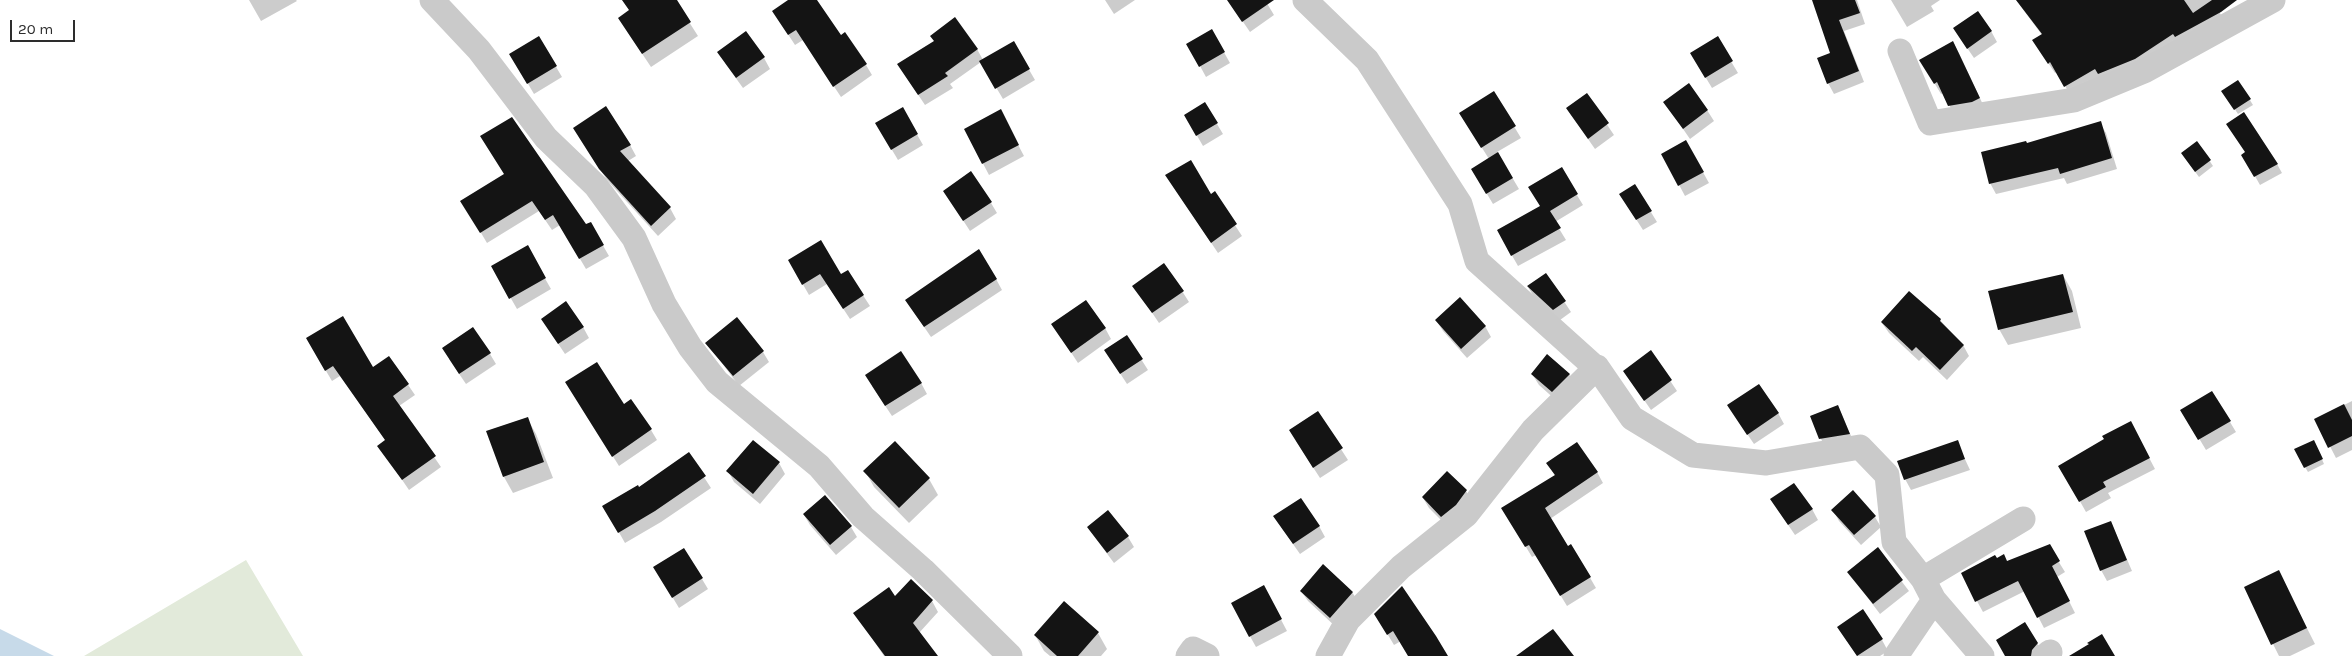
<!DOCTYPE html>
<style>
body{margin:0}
#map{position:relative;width:2352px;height:656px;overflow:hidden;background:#fff;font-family:Karla,sans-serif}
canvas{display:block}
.scale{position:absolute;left:10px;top:20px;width:65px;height:22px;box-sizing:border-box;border:2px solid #2d2d2d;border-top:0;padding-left:6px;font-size:15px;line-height:18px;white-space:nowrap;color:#2d2d2d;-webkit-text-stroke:4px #fff;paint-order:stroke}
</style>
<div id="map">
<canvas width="2352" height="656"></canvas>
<div class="scale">20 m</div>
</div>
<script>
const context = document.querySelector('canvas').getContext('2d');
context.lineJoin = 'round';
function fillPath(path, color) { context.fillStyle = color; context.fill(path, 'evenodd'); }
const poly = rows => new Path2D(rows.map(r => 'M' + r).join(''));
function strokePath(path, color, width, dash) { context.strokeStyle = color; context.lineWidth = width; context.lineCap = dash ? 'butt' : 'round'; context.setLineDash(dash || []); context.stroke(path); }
fillPath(poly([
 [246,560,303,656,84,656]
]), '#e2eada');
fillPath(poly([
 [0,629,54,656,0,656]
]), '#c7dae9');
fillPath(poly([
 [249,0,296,0,297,1,261,21],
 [622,0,675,0,698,36,651,67,627,31,630,11],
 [790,0,815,0,841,37,866,65,872,75,841,97,803,40,795,45,780,22],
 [1105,0,1135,0,1114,14],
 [1228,0,1265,0,1274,15,1250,32],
 [1813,0,1857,0,1865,24,1844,31,1864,82,1834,94,1828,83,1831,54],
 [1891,0,1940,0,1931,6,1934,11,1907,27],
 [2016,0,2212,0,2226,23,2071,96,2057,72,2055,73,2040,51,2042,35],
 [1212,31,1230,63,1206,77,1188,44],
 [1991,31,1997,42,1974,58,1961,39],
 [539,38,562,77,534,94,511,55],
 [1717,38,1738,73,1712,88,1691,53],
 [1013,42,1035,80,1003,99,981,62,950,84,953,88,925,105,905,75,977,49,983,60],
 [1953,42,1959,53,1985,109,1955,116,1943,93,1941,94,1921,61],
 [764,58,770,69,743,88,725,63],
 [2238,81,2253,105,2238,114,2223,91],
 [1494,93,1521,138,1497,152,1519,189,1493,204,1472,169,1489,159,1467,124],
 [1587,95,1614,135,1595,149,1567,109],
 [1665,103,1707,110,1714,121,1690,139],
 [1205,104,1223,134,1203,146,1185,115],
 [902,108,923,145,898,160,876,123],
 [1006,122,1024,156,989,175,965,129],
 [2100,123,2106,133,2117,169,2067,184,2064,178,1996,194,1990,183,2027,145],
 [581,139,630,145,636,156,628,161,670,208,676,219,658,236,607,180],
 [1686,142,1709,183,1685,196,1663,155],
 [2197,142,2213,166,2199,177,2185,158],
 [2243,155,2277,164,2282,173,2260,185],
 [1561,169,1583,205,1555,222,1566,240,1518,266,1498,231,1541,207],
 [505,175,586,226,590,223,609,256,586,269,560,225,552,230,539,211,487,243,462,201],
 [1173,186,1211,196,1214,193,1242,236,1218,253],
 [1635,186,1657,222,1643,230,1627,205],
 [951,202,991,203,997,213,970,231],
 [527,247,551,289,517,309,493,267],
 [789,260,840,276,847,271,870,306,850,319,827,284,809,295],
 [1546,274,1571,312,1560,320,1534,297,1528,287],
 [2063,275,2072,291,2081,328,2008,345,1999,329],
 [996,279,1002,290,931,337,913,311],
 [1134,286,1182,291,1189,302,1159,323],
 [1436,320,1485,326,1491,337,1467,358,1443,331],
 [1940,320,1963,345,1969,356,1947,380,1923,357,1919,361,1889,333,1882,323],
 [1053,325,1105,328,1111,339,1078,363],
 [583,327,589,338,565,354,549,330],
 [1127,337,1148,370,1127,384,1112,361],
 [307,339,373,368,389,357,415,395,399,406,441,467,409,490,379,446,386,441,340,376,332,381],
 [707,343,763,352,769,362,739,386],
 [1651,352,1677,391,1651,410,1624,371],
 [490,354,496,364,466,384,449,359],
 [1532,374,1569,374,1575,385,1558,402,1539,385],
 [921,383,927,394,892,416,872,386],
 [2212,392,2236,432,2206,450,2182,410],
 [573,393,623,406,651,430,657,440,619,466],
 [2352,401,2352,450,2336,458,2316,419],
 [1838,406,1855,445,1826,450,1811,416],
 [1317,412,1348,460,1320,478,1296,441],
 [1778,413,1784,424,1754,444,1735,416],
 [527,418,536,434,553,478,513,493,504,477],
 [2136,433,2155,469,2108,493,2111,498,2086,512,2060,466],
 [1957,442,1970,470,1911,490,1905,479],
 [2316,446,2324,464,2308,472,2305,467],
 [689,454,711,488,661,522,625,543,604,506,638,488],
 [779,463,785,474,760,504,734,482,728,471],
 [1548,463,1597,472,1603,483,1550,519,1568,547,1571,545,1596,588,1567,606,1536,555,1532,557,1503,509,1555,476],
 [865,471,929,479,938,495,909,523,874,487],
 [1466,491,1472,502,1448,527,1429,508,1423,498],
 [1812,509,1818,520,1795,535,1778,510],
 [1833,510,1875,517,1881,527,1861,545,1839,521],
 [804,515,851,527,857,537,836,555,810,525],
 [2111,522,2132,571,2107,581,2101,570],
 [1319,526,1325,537,1300,554,1281,527],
 [1088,528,1128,537,1134,547,1114,563],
 [2049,546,2065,572,2057,577,2075,613,2044,628,2025,591,1983,612,1962,574,1996,560,2008,562],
 [684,549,708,589,679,608,661,578],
 [1877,549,1909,591,1880,614,1849,573],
 [2278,571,2315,644,2290,656,2279,656,2273,644],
 [1301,591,1352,592,1359,603,1337,628,1308,601],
 [1269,597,1287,631,1256,647,1232,604],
 [895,598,932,601,938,612,919,633,936,656,884,656,855,613],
 [1064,602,1098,633,1107,649,1101,656,1050,656,1044,651,1035,635],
 [1382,625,1446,656,1410,656,1401,641,1394,645],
 [1845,638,1882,640,1888,651,1880,656,1857,656],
 [2037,643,2044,654,2042,656,2006,656]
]), '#0003');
fillPath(poly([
 [622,0,677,0,691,22,642,54,618,18,629,10],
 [788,0,817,0,841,35,845,32,867,64,833,87,796,30,788,35,772,11],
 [1227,0,1274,0,1242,22],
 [1812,0,1855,0,1860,13,1839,20,1859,71,1827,84,1817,58,1830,53],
 [2016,0,2184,0,2193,13,2212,0,2237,0,2221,12,2175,37,2173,34,2135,59,2098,74,2095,69,2064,87,2050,62,2048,64,2032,40,2042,34],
 [1978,11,1992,31,1967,49,1953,28],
 [955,17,978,49,945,73,948,76,918,95,897,64,934,41,930,36],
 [1212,29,1225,52,1199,67,1186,44],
 [746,31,765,57,736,78,717,52],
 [539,36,557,66,527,84,509,54],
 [1718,36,1733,61,1705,78,1690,53],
 [1014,41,1030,69,995,89,979,61],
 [1953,41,1980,98,1972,102,1948,106,1937,82,1934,84,1919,60],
 [2238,80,2251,99,2234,110,2221,91],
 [1689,83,1708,110,1683,129,1663,102],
 [1494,91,1516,126,1481,148,1459,113],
 [1587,93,1609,123,1588,139,1566,108],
 [1205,102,1218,123,1196,136,1184,115],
 [606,106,631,145,620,151,671,207,651,226,599,169,573,128],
 [903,107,918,134,891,150,875,123],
 [1001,109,1019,145,982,164,964,129],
 [2244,112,2278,164,2254,177,2241,155,2245,152,2226,124],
 [512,117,586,224,591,222,604,245,579,259,553,215,545,220,532,201,480,233,460,201,504,174,480,136],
 [2101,121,2112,158,2060,174,2058,168,1989,184,1981,152,2026,141,2027,143],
 [1686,140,1704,172,1678,186,1661,154],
 [2197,141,2211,160,2195,172,2181,153],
 [1498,152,1513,178,1486,194,1471,169],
 [1191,160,1211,194,1215,191,1237,224,1211,243,1165,175],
 [1562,167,1578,194,1550,211,1561,228,1511,256,1497,230,1540,206,1528,187],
 [971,171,992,202,963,221,943,191],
 [1635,184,1652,211,1636,220,1619,194],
 [821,240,841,274,848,270,864,295,843,309,820,274,802,285,788,260],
 [528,245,546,278,509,299,491,266],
 [979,249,997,279,924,327,905,300],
 [1164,263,1184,291,1152,313,1132,286],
 [1546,273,1566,301,1553,310,1527,286],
 [2063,274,2073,312,1998,330,1988,291],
 [1909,291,1941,319,1940,321,1964,345,1940,370,1916,347,1912,351,1881,322],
 [1460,297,1486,326,1461,349,1435,320],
 [1086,300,1106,328,1071,353,1051,324],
 [566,301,584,327,558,344,541,319],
 [343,316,373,367,389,356,409,384,393,396,436,456,402,480,377,446,385,440,333,366,325,371,306,338],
 [737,317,764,351,733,376,705,343],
 [473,327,491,353,459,374,442,348],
 [1127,335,1143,359,1120,374,1104,350],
 [1651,350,1672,380,1644,401,1623,371],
 [901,351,922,383,885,406,865,375],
 [1547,354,1570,374,1552,392,1531,374],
 [597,362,624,404,631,399,652,429,612,457,565,382],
 [1759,384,1779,413,1747,435,1727,405],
 [2212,391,2231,421,2198,440,2180,410],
 [2344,404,2352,420,2352,436,2328,448,2314,419],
 [1838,405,1850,434,1819,439,1810,416],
 [1318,411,1343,448,1313,468,1289,430],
 [528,417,544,462,503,477,486,431],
 [2131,421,2150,458,2103,482,2106,487,2079,502,2058,466,2104,439,2102,436],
 [753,440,780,462,753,494,726,471],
 [1958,440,1965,459,1904,480,1897,461],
 [2314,440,2323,459,2304,468,2294,449],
 [895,441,930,478,899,508,863,471],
 [1577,442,1598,472,1545,508,1568,546,1571,544,1591,577,1560,596,1529,545,1525,547,1501,508,1555,475,1546,463],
 [689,452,706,476,655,511,618,533,602,506,638,485,639,487],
 [1447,471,1467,490,1456,505,1441,517,1422,497],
 [1794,483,1813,509,1788,525,1770,499],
 [1853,490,1876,516,1854,535,1831,510],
 [825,495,852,526,830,545,803,514],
 [1301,498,1320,526,1293,544,1273,516],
 [1108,510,1129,536,1107,553,1087,527],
 [2111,521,2127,560,2100,571,2084,531],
 [2050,544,2060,561,2052,566,2070,601,2037,618,2018,581,1975,602,1961,573,1995,555,1997,558,2004,554,2007,561],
 [1878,547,1903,580,1873,604,1847,572],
 [684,548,703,578,672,598,653,567],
 [1323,564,1353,592,1330,618,1300,591],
 [2279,570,2307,628,2271,645,2244,587],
 [911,579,933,600,913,623,938,656,885,656,853,613,889,587,895,596],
 [1264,585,1282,619,1249,637,1231,603],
 [1402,586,1436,636,1448,656,1408,656,1393,631,1387,635,1374,614],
 [1064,601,1099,632,1078,656,1057,656,1034,635],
 [1863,609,1883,639,1857,656,1837,627],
 [2025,622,2038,643,2032,650,2031,656,2005,656,1996,640],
 [1553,629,1574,656,1516,656],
 [2102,634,2115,656,2069,656,2089,644,2087,643]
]), '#141414');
strokePath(poly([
 [432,0,479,50,546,138,596,186,634,238,664,304,690,347,717,382,819,466,863,517,923,570,1010,656],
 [1305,0,1367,60,1460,204,1477,261,1596,368],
 [1900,51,1930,123,2074,100,2144,71,2273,0],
 [1923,579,2023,519],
 [1188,656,1193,649,1207,656],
 [1328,656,1348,620,1401,567,1466,515,1533,430,1597,367,1632,418,1693,455,1766,463,1860,447,1887,475,1894,542,1923,579,1934,600,1982,656],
 [1896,656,1934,600],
 [2045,656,2050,652]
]), '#cacaca', 25);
</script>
